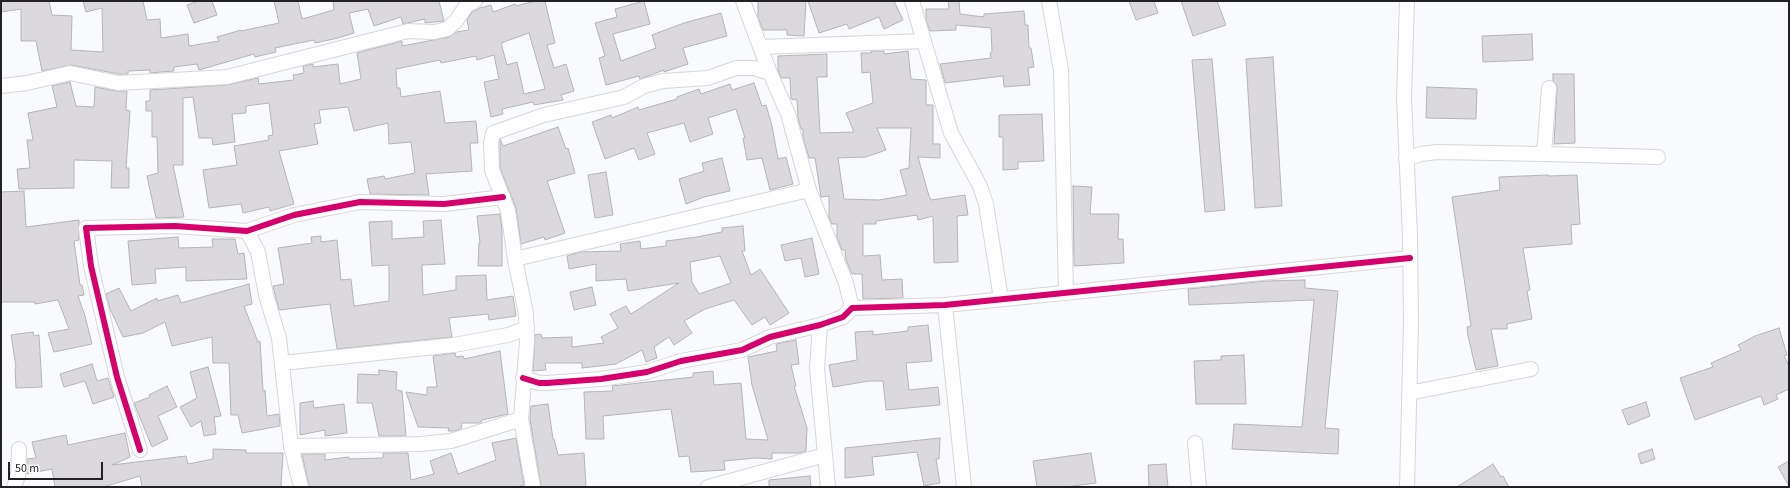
<!DOCTYPE html>
<style>
body{margin:0}
#map{position:relative;width:1790px;height:488px;overflow:hidden;background:#f8fafd;font-family:"Source Sans 3",sans-serif}
canvas{display:block}
.frame{position:absolute;inset:0;border:2px solid #222224;pointer-events:none}
.scale{position:absolute;left:8px;top:462px;width:95px;height:18px;box-sizing:border-box;border:2px solid #222224;border-top:0;padding-left:5px;font-size:12px;line-height:14px;white-space:nowrap;color:#222224;-webkit-text-stroke:3px #fff;paint-order:stroke}
</style>
<div id="map">
<canvas width="1790" height="488"></canvas>
<div class="frame"></div>
<div class="scale">50 m</div>
</div>
<script>
const context = document.querySelector('canvas').getContext('2d');
context.lineJoin = 'round';
function fillPath(path, color) { context.fillStyle = color; context.fill(path, 'evenodd'); }
const poly = rows => new Path2D(rows.map(r => 'M' + r).join(''));
function strokePath(path, color, width, dash) { context.strokeStyle = color; context.lineWidth = width; context.lineCap = dash ? 'butt' : 'round'; context.setLineDash(dash || []); context.stroke(path); }
const building = poly([
 [1,1,49,1,52,15,72,16,71,50,103,52,102,8,86,12,83,1,143,1,147,20,160,19,161,38,188,34,189,46,219,41,217,37,241,30,241,31,279,23,274,1,298,1,302,19,334,10,333,1,439,1,444,21,425,23,425,19,403,24,401,17,374,26,368,9,349,13,354,33,338,38,315,43,314,40,275,48,276,52,255,57,254,54,199,70,197,64,174,67,174,71,150,73,150,70,128,71,128,74,119,74,71,65,42,71,36,41,21,41,21,9,1,12,1,1],
 [199,1,212,1,217,15,194,23,187,5,199,1],
 [535,1,545,1,555,43,547,45,554,68,566,64,574,91,561,95,563,100,534,105,533,102,502,109,503,114,491,117,484,82,499,79,494,55,477,60,476,56,441,63,440,60,396,69,397,88,400,88,401,97,440,91,445,123,476,121,478,143,470,143,472,171,426,174,429,195,370,194,367,179,384,176,385,179,415,173,411,142,389,144,388,123,354,131,348,107,319,110,321,123,314,124,318,144,279,151,294,204,270,211,269,207,243,213,241,204,209,208,203,170,237,165,234,146,269,140,268,136,273,135,269,103,246,106,246,113,232,114,235,142,213,145,212,138,199,138,193,97,183,98,183,165,173,165,184,217,156,218,147,176,158,173,157,137,152,137,152,111,146,111,146,101,150,101,150,90,227,85,258,78,259,84,294,80,293,75,304,73,303,66,313,64,313,67,338,64,340,84,361,79,357,53,402,41,402,46,449,37,456,32,469,30,467,20,472,12,480,8,491,5,493,12,515,4,516,6,535,1],
 [529,33,545,89,524,94,517,62,507,65,501,43,529,33],
 [644,1,650,24,613,34,621,61,656,48,652,35,684,23,721,13,727,36,683,48,688,64,664,72,664,70,640,79,639,76,606,85,599,58,605,56,595,23,617,17,615,9,644,1],
 [758,1,806,1,804,36,787,35,787,30,763,30,758,18,758,1],
 [808,1,894,1,903,20,884,29,879,17,849,29,847,24,819,33,808,1],
 [948,1,959,1,960,14,984,17,984,14,1024,11,1025,25,1028,25,1029,48,1031,48,1034,67,1028,68,1030,85,1004,87,1003,76,945,83,940,64,991,58,990,53,992,52,991,28,956,25,956,30,930,31,926,20,926,9,949,9,948,1],
 [1129,1,1154,1,1158,13,1136,20,1129,1],
 [1181,1,1217,1,1226,25,1193,36,1181,1],
 [1532,34,1533,60,1483,62,1482,36,1532,34],
 [871,51,884,51,884,54,908,51,911,79,926,80,926,105,933,105,933,144,940,144,940,158,918,157,929,196,931,200,965,195,968,215,957,216,958,262,934,263,933,216,918,220,917,215,876,221,876,224,863,224,863,256,880,255,882,280,902,279,903,298,863,299,862,274,852,274,846,260,845,250,842,250,837,237,837,224,832,224,829,217,829,196,821,197,815,158,809,158,803,137,803,129,801,129,798,118,797,100,791,99,790,78,781,78,778,70,778,56,827,54,827,77,817,77,820,133,854,132,846,113,873,103,870,72,862,73,861,53,871,53,871,51],
 [877,128,911,128,909,168,900,170,907,195,879,200,844,199,838,158,866,157,886,150,877,128],
 [1273,57,1282,206,1255,208,1246,59,1273,57],
 [1212,59,1225,210,1205,212,1192,60,1212,59],
 [1553,74,1574,74,1575,143,1554,144,1557,89,1556,84,1553,81,1553,74],
 [70,82,76,106,94,107,95,87,116,91,127,91,126,110,130,111,126,168,129,168,129,188,111,188,112,161,74,160,74,188,19,189,17,169,30,168,27,140,33,140,28,113,57,107,52,86,70,82],
 [754,83,762,106,766,105,772,126,778,159,786,157,793,184,770,190,762,158,747,160,743,138,745,138,736,109,708,118,713,134,690,142,684,123,647,133,655,154,639,160,634,148,605,159,592,122,611,115,612,118,638,107,639,110,677,99,677,97,699,89,701,94,730,84,732,90,754,83],
 [1427,87,1477,89,1476,119,1426,118,1427,87],
 [1042,114,1044,161,1018,162,1018,169,1003,170,1003,137,999,137,999,115,1042,114],
 [558,127,566,149,568,148,575,173,547,181,565,233,545,240,544,237,521,244,516,208,500,168,500,139,503,146,558,127],
 [722,158,730,191,704,197,686,204,679,179,704,171,702,163,722,158],
 [606,172,613,215,595,218,588,175,606,172],
 [1548,175,1548,176,1577,175,1580,224,1571,225,1572,244,1523,248,1530,290,1527,291,1532,319,1507,324,1507,329,1491,329,1498,366,1476,370,1468,336,1467,327,1471,326,1452,197,1500,190,1499,177,1548,175],
 [1073,186,1092,187,1090,214,1119,214,1118,239,1123,239,1124,263,1074,266,1073,186],
 [24,191,26,227,79,220,79,240,74,241,80,285,82,285,84,295,78,296,85,316,92,344,54,352,48,333,69,329,58,300,35,304,35,302,1,302,1,192,24,191],
 [500,214,502,230,502,266,478,266,479,243,480,243,477,216,500,214],
 [441,220,445,264,422,265,423,295,456,290,456,276,486,275,487,300,513,296,516,316,489,320,488,314,449,318,452,337,337,349,330,304,279,310,273,286,284,284,278,248,312,243,311,237,321,236,321,242,337,240,341,280,351,279,354,306,389,301,389,265,372,266,369,222,392,221,392,239,424,237,423,221,441,220],
 [743,226,745,251,742,251,751,275,760,269,789,313,770,325,765,317,752,325,734,300,705,309,684,321,692,333,674,345,669,337,654,347,657,358,646,362,642,350,616,364,582,368,582,363,545,363,546,370,533,371,535,335,541,334,542,338,572,337,572,347,604,343,601,337,618,328,610,314,626,306,631,314,679,283,628,291,626,279,596,281,596,264,569,269,567,256,580,252,621,251,620,244,640,241,641,249,666,246,666,241,697,237,722,232,722,228,743,226],
 [720,256,731,283,699,294,692,282,690,262,720,256],
 [178,237,179,248,213,247,212,239,235,239,238,254,244,253,247,279,186,281,186,267,155,269,156,283,132,285,128,241,178,237],
 [812,238,819,274,805,277,801,258,785,261,781,245,812,238],
 [1305,280,1305,288,1338,291,1325,428,1339,429,1338,454,1232,449,1234,424,1302,427,1314,300,1189,305,1188,289,1266,281,1305,280],
 [249,284,252,304,244,306,258,342,260,341,263,391,265,390,267,416,279,414,280,426,242,433,238,415,231,415,229,363,213,363,212,337,172,346,165,322,143,333,123,337,110,309,106,294,119,288,131,311,157,298,157,301,178,295,181,303,249,284],
 [592,287,596,305,574,310,570,292,592,287],
 [928,325,932,361,906,363,909,390,938,387,940,405,886,410,883,381,869,381,833,387,829,365,857,360,855,332,873,331,873,335,908,331,908,327,928,325],
 [1779,328,1787,355,1784,356,1789,366,1789,389,1776,395,1778,399,1764,405,1761,396,1695,420,1680,378,1713,367,1711,363,1741,350,1738,345,1755,336,1779,328],
 [33,332,34,336,39,335,42,387,16,388,15,368,16,367,11,335,33,332],
 [796,340,799,364,791,365,796,386,794,386,807,428,806,451,799,453,772,453,772,459,756,458,724,461,725,470,691,472,689,456,679,457,671,409,603,416,604,439,586,439,584,392,613,391,612,386,693,377,693,373,713,371,714,385,741,383,746,439,768,440,752,385,748,357,777,351,776,344,796,340],
 [500,351,508,414,482,420,481,423,462,423,461,429,454,431,448,431,449,428,418,427,406,392,427,395,427,387,437,387,433,356,455,353,456,357,463,356,464,359,500,351],
 [1244,355,1246,404,1196,404,1194,361,1221,360,1221,356,1244,355],
 [92,364,97,381,108,378,114,397,93,404,85,381,64,387,60,374,92,364],
 [208,367,221,416,214,417,216,434,204,436,201,421,191,427,180,407,197,398,190,372,208,367],
 [379,370,397,372,396,390,402,391,406,436,379,436,372,403,357,403,358,374,379,375,379,370],
 [167,386,177,407,158,416,168,439,152,447,134,403,150,397,149,395,167,386],
 [313,401,314,408,344,404,347,433,325,436,325,430,300,435,300,403,313,401],
 [1646,402,1650,416,1628,425,1622,410,1646,402],
 [548,404,553,439,554,439,558,455,584,453,586,487,541,487,530,419,531,406,548,404],
 [125,433,130,457,112,465,186,456,188,464,213,459,213,449,246,450,246,453,283,453,281,487,142,487,140,476,103,487,55,487,52,469,27,474,27,459,36,458,32,442,66,435,68,445,125,433],
 [516,438,524,485,517,487,309,487,302,454,325,454,325,460,349,457,349,459,383,458,383,453,408,453,411,480,434,474,430,461,451,453,458,474,496,460,492,443,516,438],
 [940,438,939,459,936,459,940,483,924,486,917,452,872,457,874,475,845,478,845,448,940,438],
 [1652,449,1655,459,1641,464,1638,454,1652,449],
 [1091,453,1096,483,1065,487,1037,487,1033,461,1091,453],
 [1789,461,1789,486,1778,467,1789,461],
 [1166,464,1168,487,1149,487,1148,465,1166,464],
 [1493,464,1501,477,1503,476,1509,487,1457,487,1493,464],
 [810,476,811,487,769,487,769,480,810,476]
]);
fillPath(building, '#dbd8de');
strokePath(building, '#b5b5b8', 1);
const minor = poly([
 [743,1,770,73,788,114,809,190,846,283,852,308],
 [912,1,951,133,980,186,986,204,1001,299],
 [1049,1,1061,70,1066,293],
 [1407,1,1404,98,1410,236,1411,323,1407,487],
 [761,47,924,41],
 [1,86,27,83,70,73,118,83,227,77,408,31,434,32,447,29,456,21,466,6,475,1],
 [1544,154,1658,157],
 [1406,159,1421,154,1437,152,1544,154,1549,88],
 [247,231,258,252,266,295,279,338,291,446,301,487],
 [515,259,809,190],
 [945,305,964,487],
 [820,325,817,368,828,487],
 [282,363,454,345,508,335,527,328],
 [523,378,539,383,547,383,601,379,647,372,681,361,742,350,770,337,820,325,843,317,852,308,945,305,1410,258],
 [1409,393,1531,369],
 [1195,443,1199,487],
 [291,446,420,444,451,441,521,419],
 [140,450,117,377,91,266,86,228,175,226,247,231,294,215,360,202,444,204,503,197],
 [14,487,18,476,19,449],
 [533,487,521,419,527,341,526,314,515,259,508,211,492,170,491,143,493,133,544,115,624,97,644,86,663,81,708,78,736,68,754,68,770,73],
 [708,487,825,455]
]);
strokePath(minor, '#d6d7d9', 16);
strokePath(minor, '#fefeff', 14);
strokePath(poly([
 [523,378,539,383,547,383,601,379,647,372,681,361,742,350,770,337,820,325,843,317,852,308,945,305,1410,258],
 [140,450,117,377,91,266,86,228,175,226,247,231,294,215,360,202,444,204,503,197]
]), '#d6006c', 6);
</script>
